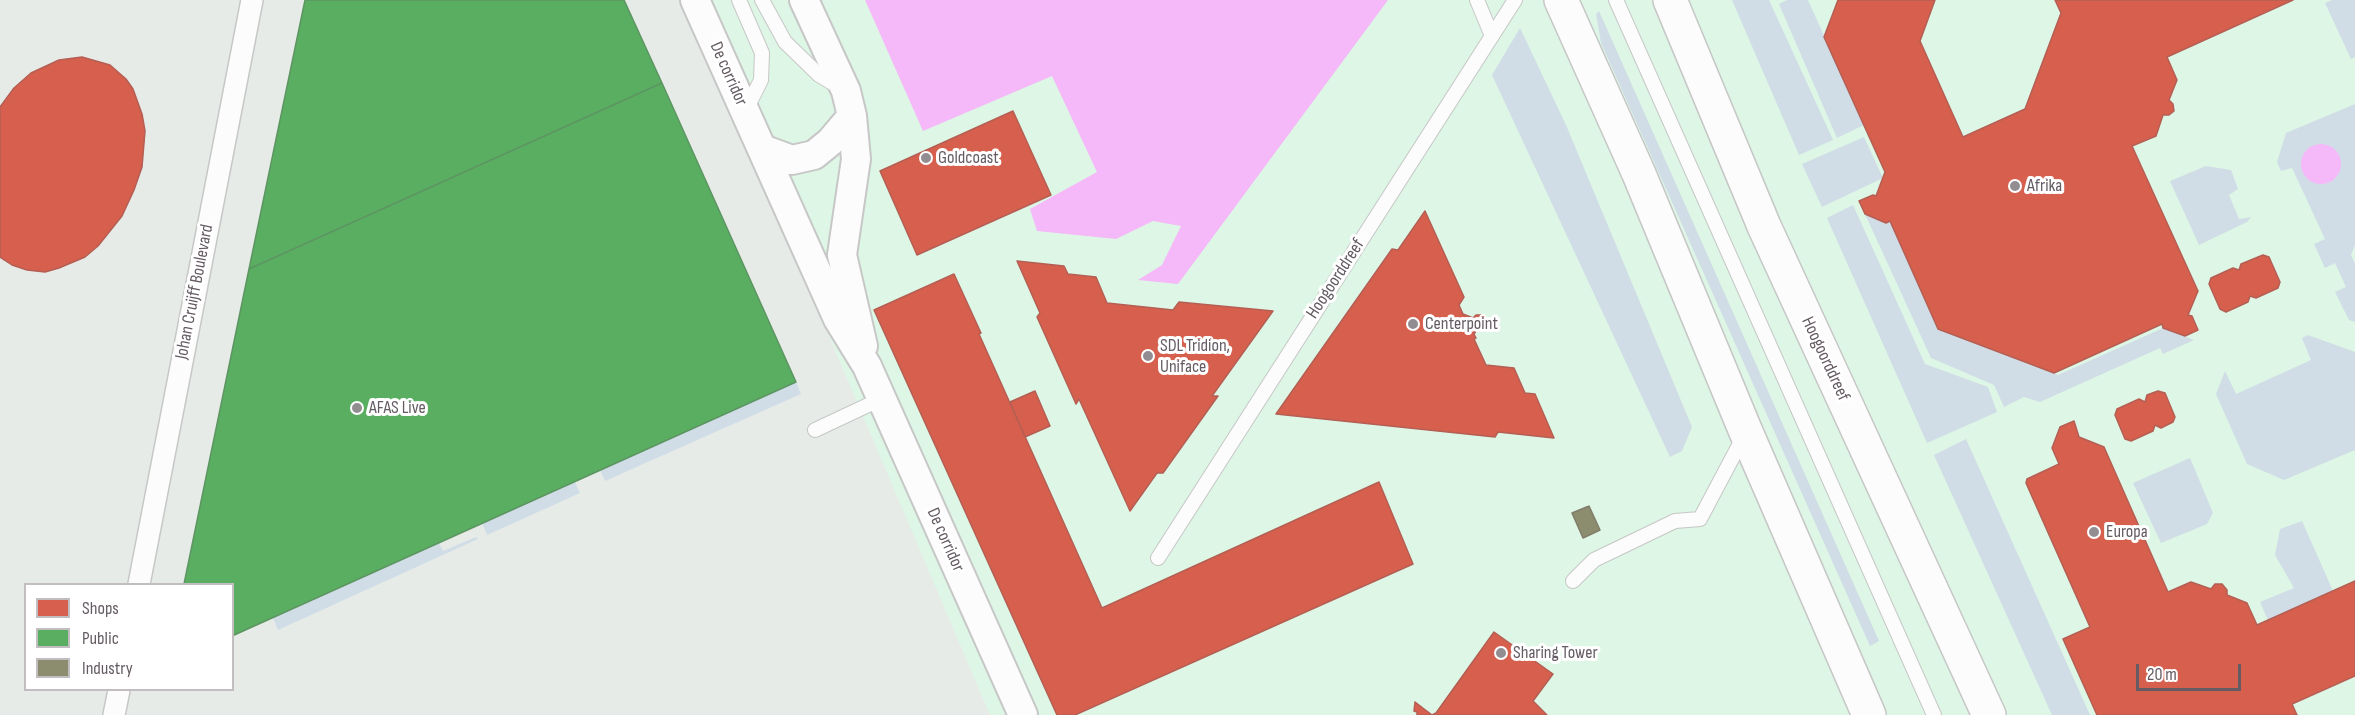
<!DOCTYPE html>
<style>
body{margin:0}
#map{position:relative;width:2355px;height:715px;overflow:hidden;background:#e6ebe7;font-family:"Sofia Sans Condensed",sans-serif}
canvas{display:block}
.legend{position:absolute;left:24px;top:583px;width:210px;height:108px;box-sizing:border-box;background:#fff;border:2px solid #c1bdc1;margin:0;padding:8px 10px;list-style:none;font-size:18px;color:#645b63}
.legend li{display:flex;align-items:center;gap:12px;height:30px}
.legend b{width:30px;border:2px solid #c1bdc1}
.scale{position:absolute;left:2136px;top:664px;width:105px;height:27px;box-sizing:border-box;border:3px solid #645b63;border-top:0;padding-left:8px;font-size:18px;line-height:21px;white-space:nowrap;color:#645b63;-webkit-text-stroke:4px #fff;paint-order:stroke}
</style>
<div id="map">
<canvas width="2355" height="715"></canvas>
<ul class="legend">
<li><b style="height:16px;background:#d6604d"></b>Shops</li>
<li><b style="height:16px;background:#5aae61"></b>Public</li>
<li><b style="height:16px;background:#8c8c6e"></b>Industry</li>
</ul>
<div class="scale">20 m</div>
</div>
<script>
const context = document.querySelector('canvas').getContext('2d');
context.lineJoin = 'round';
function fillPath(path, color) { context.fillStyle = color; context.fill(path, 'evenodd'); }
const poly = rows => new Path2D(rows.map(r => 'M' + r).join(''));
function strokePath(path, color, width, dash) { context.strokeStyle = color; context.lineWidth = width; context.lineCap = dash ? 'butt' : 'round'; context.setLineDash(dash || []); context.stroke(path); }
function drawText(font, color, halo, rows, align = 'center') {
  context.font = font + ' "Sofia Sans Condensed",sans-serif'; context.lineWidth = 6; context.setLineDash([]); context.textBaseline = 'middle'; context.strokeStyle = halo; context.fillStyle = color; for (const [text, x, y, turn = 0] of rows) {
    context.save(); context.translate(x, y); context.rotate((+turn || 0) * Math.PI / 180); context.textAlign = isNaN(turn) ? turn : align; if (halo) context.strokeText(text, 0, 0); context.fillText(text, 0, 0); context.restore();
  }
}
fillPath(poly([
 [686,0,1609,0,1928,715,990,715],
 [1611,0,2355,0,2355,715,1931,715]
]), '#def6e5');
fillPath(poly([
 [1732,0,1769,0,1833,140,1799,155],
 [1787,0,1808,0,1864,125,1837,138,1779,4],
 [2332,0,2355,0,2355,57,2351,59,2325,3],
 [1599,11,1879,641,1870,646,1601,43,1596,14],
 [1520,28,1566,125,1692,427,1682,451,1670,457,1492,75],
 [2355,104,2355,245,2351,255,2355,264,2355,322,2349,320,2335,292,2346,287,2335,263,2325,268,2314,244,2325,239,2292,168,2281,171,2277,162,2286,133],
 [1864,137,1883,178,1822,207,1802,164],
 [2206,166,2231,170,2238,189,2229,195,2239,219,2251,217,2247,222,2199,245,2170,181],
 [1853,205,1925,364,1988,387,1997,412,1927,443,1827,218],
 [1865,214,1890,221,1938,329,2033,366,2058,375,2163,328,2194,340,2163,354,2160,348,2040,402,2024,397,2004,407,1994,385,1931,358],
 [2308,335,2355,352,2355,450,2284,480,2247,464,2216,394,2225,371,2236,394,2311,360,2302,338],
 [796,382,801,394,605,481,600,470],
 [1966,439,2090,715,2052,715,1934,455],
 [2190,458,2213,513,2207,524,2161,543,2133,483],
 [575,482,580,493,487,535,482,523],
 [2302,521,2333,591,2268,620,2260,602,2294,588,2275,555,2280,529],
 [476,537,478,539,278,630,273,618,439,543,443,551]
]), '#d0dde7');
fillPath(poly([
 [865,0,1388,0,1178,284,1138,280,1162,265,1181,226,1153,221,1116,239,1037,231,1030,209,1097,172,1052,76,923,131],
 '2301 164a20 20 0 1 1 40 0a20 20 0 1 1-40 0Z'
]), '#f5b8f8');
const shops = poly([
 [1838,0,1935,0,1920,41,1963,137,2025,109,2061,13,2055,0,2293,0,2167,57,2177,80,2169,100,2173,104,2174,111,2169,115,2163,115,2156,136,2132,146,2198,291,2188,315,2192,316,2198,330,2185,336,2163,328,2162,324,2054,373,1938,329,1890,221,1886,223,1865,214,1859,201,1873,195,1876,196,1885,172,1824,37,1838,0],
 [82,57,110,65,126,79,133,89,142,114,145,131,142,167,134,190,122,216,98,246,85,257,59,268,45,272,27,270,12,265,0,257,0,107,14,88,31,73,59,60,82,57],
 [1013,111,1051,195,917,255,880,171,1013,111],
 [1425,211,1464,297,1459,305,1463,314,1473,318,1476,315,1482,315,1488,320,1486,329,1476,331,1474,334,1476,338,1474,339,1486,365,1514,368,1525,393,1535,394,1554,438,1498,432,1495,437,1276,414,1392,249,1398,250,1425,211],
 [2263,255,2269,257,2280,282,2278,288,2256,298,2250,296,2248,302,2226,312,2220,309,2209,284,2211,278,2233,268,2239,270,2241,264,2263,255],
 [1017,261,1064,266,1068,274,1096,277,1107,303,1173,310,1179,302,1273,311,1212,396,1218,396,1163,473,1157,473,1130,511,1079,399,1076,404,1037,317,1040,313,1017,261],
 [954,274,981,333,979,334,1102,608,1379,482,1413,564,1075,715,1057,715,874,310,954,274],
 [1035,391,1050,426,1025,437,1010,402,1035,391],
 [2158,391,2165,393,2175,417,2173,422,2161,428,2155,425,2153,431,2131,441,2125,439,2115,415,2117,409,2139,399,2145,402,2147,395,2158,391],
 [2074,421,2079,437,2104,447,2168,592,2191,582,2211,589,2215,584,2222,584,2227,590,2227,595,2247,603,2257,625,2355,581,2355,676,2292,704,2297,715,2097,715,2063,639,2090,627,2026,483,2027,479,2059,464,2052,448,2060,427,2074,421],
 [1494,632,1553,674,1533,701,1547,715,1417,715,1417,712,1414,711,1415,702,1432,715,1436,713,1494,632]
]);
fillPath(shops, '#d6604d');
strokePath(shops, '#b45e54', 1.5);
const public = poly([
 [305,0,624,0,662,83,249,269,305,0],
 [662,83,796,382,232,636,232,584,184,584,249,269,662,83]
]);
fillPath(public, '#5aae61');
strokePath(public, '#5d9562', 1.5);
const industry = poly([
 [1589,506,1600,530,1583,538,1572,513,1589,506]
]);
fillPath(industry, '#8c8c6e');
strokePath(industry, '#807d6b', 1.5);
const service = poly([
 [739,0,762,53,761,80,746,110],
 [762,0,785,42,819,75,839,87],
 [1477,0,1492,36],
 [1616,0,1934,715],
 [815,430,881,399],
 [1158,558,1515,0],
 [1573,581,1594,560,1675,521,1700,519,1745,434]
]);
const pedestrian = poly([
 [139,584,252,0],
 [114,715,119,690]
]);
const minor = poly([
 [695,0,838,319,867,366,1023,715],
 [804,0,846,91,852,116,856,159,842,255,863,346],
 [762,149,792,160,814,155,830,142,852,116]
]);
const tertiary = poly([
 [1561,0,1639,174,1746,432,1869,715],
 [1670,0,1764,226,1989,715]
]);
strokePath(service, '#c6c7c6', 16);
strokePath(pedestrian, '#c6c7c6', 24);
strokePath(minor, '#c6c7c6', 32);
strokePath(tertiary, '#c6c7c6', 36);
strokePath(service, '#fbfcfb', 14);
strokePath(pedestrian, '#fbfcfb', 21);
strokePath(minor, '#fbfcfb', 28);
strokePath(tertiary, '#fbfcfb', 33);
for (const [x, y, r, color] of [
 [926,158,6,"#928d91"],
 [2015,186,6,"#928d91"],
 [1413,324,6,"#928d91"],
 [1148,356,6,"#928d91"],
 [357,408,6,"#928d91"],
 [2094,532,6,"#928d91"],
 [1501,653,6,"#928d91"]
]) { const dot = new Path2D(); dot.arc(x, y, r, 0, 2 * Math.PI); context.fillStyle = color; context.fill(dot); strokePath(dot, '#fff', 2); }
drawText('18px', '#645b63', '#fff', [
 ["De corridor",728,74,66],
 ["Hoogoorddreef",1336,279,-57],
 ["Johan Cruijff Boulevard",195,292,-79],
 ["Hoogoorddreef",1825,359,65],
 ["De corridor",945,540,66]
]);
drawText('18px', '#645b63', '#fff', [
 ["Goldcoast",938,158],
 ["Afrika",2027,186],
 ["Centerpoint",1425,324],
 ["SDL Tridion,",1160,346],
 ["Uniface",1160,367],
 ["AFAS Live",369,408],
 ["Europa",2106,532],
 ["Sharing Tower",1513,653]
], 'left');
</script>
